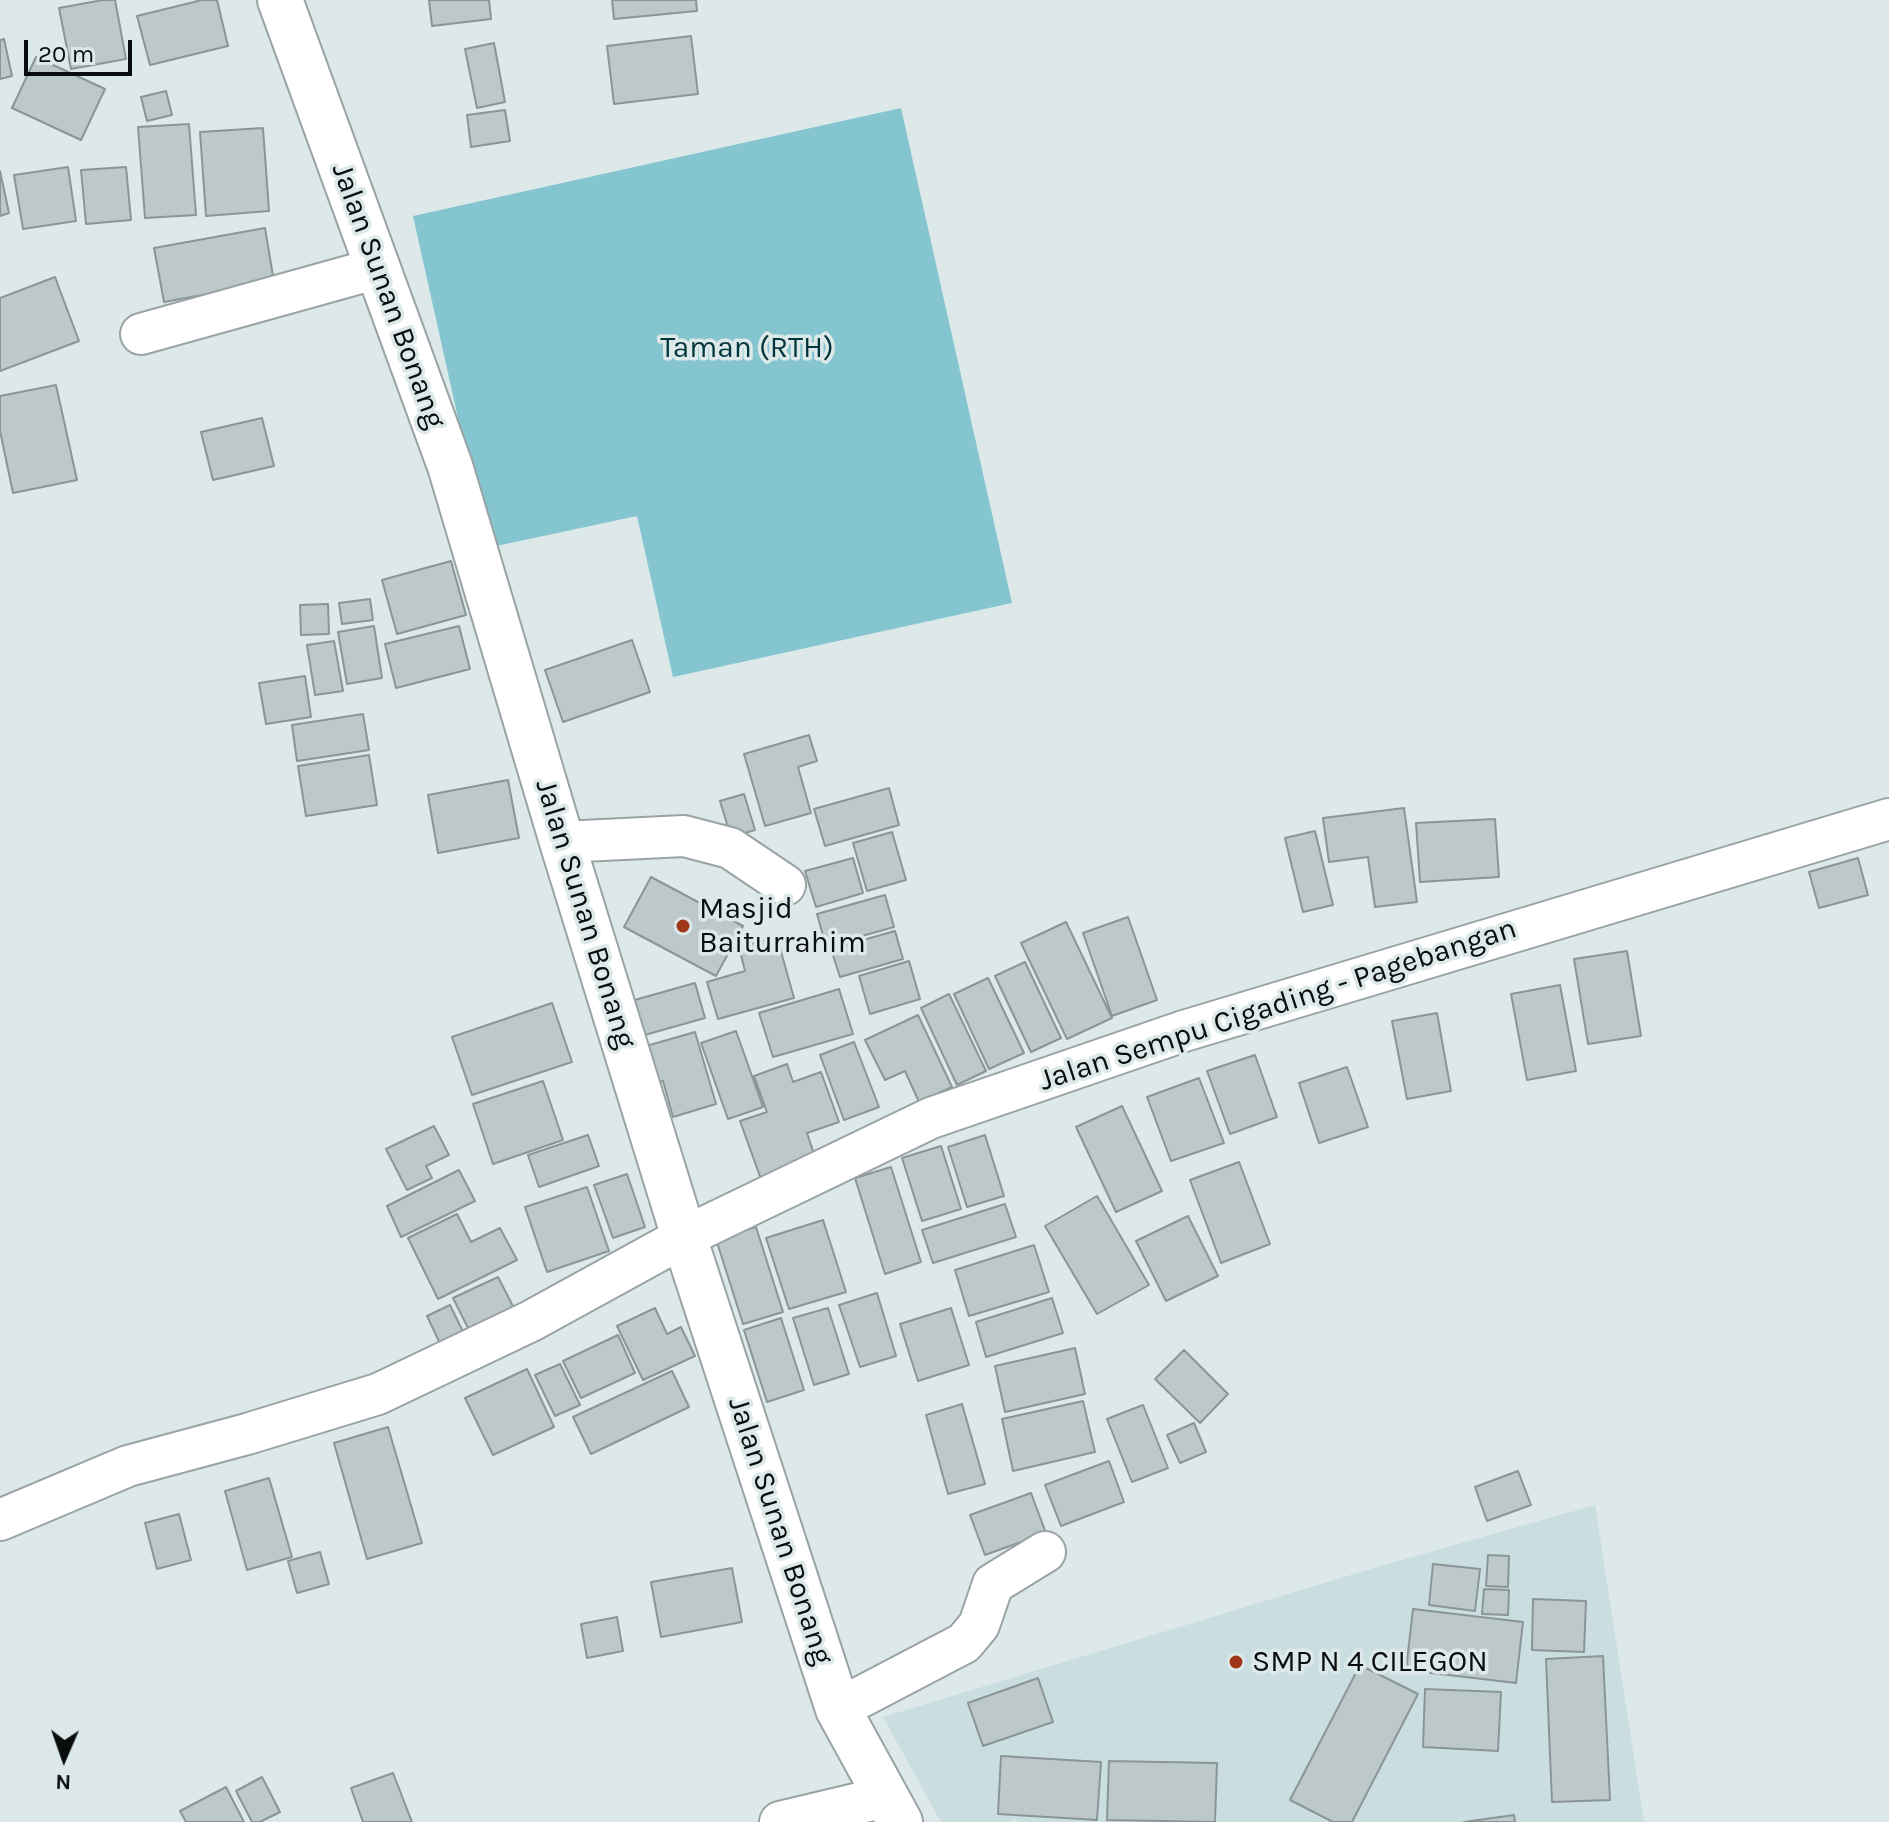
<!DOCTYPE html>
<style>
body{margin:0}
#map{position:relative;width:1889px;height:1822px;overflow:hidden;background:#dde8e9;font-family:Karla,sans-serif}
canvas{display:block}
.north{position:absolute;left:24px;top:1718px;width:80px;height:80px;-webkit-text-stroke:6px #dde8e9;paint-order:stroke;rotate:182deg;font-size:22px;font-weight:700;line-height:32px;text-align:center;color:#090d0d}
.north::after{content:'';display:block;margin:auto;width:28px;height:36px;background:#090d0d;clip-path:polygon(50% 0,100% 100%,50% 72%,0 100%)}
.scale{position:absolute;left:24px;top:40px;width:108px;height:36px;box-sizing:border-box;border:4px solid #090d0d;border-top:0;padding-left:10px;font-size:24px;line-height:28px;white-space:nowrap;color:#090d0d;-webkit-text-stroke:6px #dde8e9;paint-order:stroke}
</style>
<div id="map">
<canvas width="1889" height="1822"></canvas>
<div class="north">N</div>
<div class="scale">20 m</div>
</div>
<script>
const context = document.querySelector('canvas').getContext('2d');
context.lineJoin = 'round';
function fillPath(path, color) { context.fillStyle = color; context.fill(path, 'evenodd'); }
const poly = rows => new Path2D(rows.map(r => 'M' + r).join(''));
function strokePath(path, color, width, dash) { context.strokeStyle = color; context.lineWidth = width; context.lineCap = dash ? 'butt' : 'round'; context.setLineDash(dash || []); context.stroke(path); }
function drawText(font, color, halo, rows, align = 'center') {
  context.font = font + ' Karla,sans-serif'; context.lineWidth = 7; context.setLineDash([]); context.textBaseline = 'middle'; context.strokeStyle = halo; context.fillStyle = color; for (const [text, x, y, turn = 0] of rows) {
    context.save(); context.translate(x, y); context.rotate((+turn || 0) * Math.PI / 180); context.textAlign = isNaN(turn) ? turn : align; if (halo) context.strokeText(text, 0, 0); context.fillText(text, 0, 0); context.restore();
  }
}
fillPath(poly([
 [1595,1505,1644,1822,1352,1822,1418,1694,1360,1665,1290,1800,1333,1822,1215,1822,1216,1763,1109,1761,1108,1820,1189,1822,1017,1822,1015,1819,1010,1822,941,1822,883,1717,1377,1567],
 [1433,1565,1480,1569,1475,1610,1429,1605],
 [1533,1600,1586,1601,1584,1652,1532,1650],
 [1413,1609,1523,1622,1516,1682,1406,1670],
 [1603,1656,1610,1800,1552,1802,1546,1659],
 [1038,1679,1052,1722,983,1746,968,1703],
 [1425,1689,1501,1692,1498,1750,1423,1747],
 [1001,1756,1101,1763,1097,1820,998,1814]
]), '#cadee2');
fillPath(poly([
 [901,108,1012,603,673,677,637,516,487,548,413,216]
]), '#84c5d0');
const building = poly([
 [103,0,115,0,126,59,71,69,59,8,103,0],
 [202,0,217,0,228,46,150,65,137,16,202,0],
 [429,0,489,0,491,19,432,26,429,0],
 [612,0,696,0,697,11,614,19,612,0],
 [691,36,698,94,614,104,607,46,691,36],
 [4,39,12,76,0,79,0,40,4,39],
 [494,43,505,102,477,108,465,49,494,43],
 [36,57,105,89,81,140,12,108,36,57],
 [166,91,172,115,147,121,141,97,166,91],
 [505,110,510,141,471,147,467,115,505,110],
 [189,124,196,215,145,218,138,127,189,124],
 [263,128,269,211,206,216,200,132,263,128],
 [68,167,76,221,23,229,14,175,68,167],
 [126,167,131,220,86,224,81,170,126,167],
 [0,171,9,213,0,216,0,171],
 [265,228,274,282,164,302,154,248,265,228],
 [55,277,79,341,0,371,0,298,55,277],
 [56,385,77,480,13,493,0,431,0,396,56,385],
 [262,418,274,466,213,480,201,432,262,418],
 [451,561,466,615,397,634,382,580,451,561],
 [370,599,373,620,342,624,339,603,370,599],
 [328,604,329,634,301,635,300,605,328,604],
 [374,626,382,678,347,684,338,632,374,626],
 [459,626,470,669,396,688,385,644,459,626],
 [632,640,650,692,563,722,545,670,632,640],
 [334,641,343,691,315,695,307,645,334,641],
 [305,676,311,717,266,724,259,683,305,676],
 [363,714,369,750,297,761,292,725,363,714],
 [809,735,817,761,798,767,811,813,765,826,744,754,809,735],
 [369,755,377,805,306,816,298,766,369,755],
 [508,780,519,838,438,853,428,795,508,780],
 [889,788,899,825,825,846,814,809,889,788],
 [744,794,755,830,731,837,720,801,744,794],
 [1404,808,1417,902,1375,907,1368,857,1329,862,1323,818,1404,808],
 [1495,819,1499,877,1420,882,1416,823,1495,819],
 [1315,831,1333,905,1303,912,1285,838,1315,831],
 [892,832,906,880,867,891,853,843,892,832],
 [853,858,863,893,816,907,805,871,853,858],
 [1858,858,1868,895,1819,908,1809,872,1858,858],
 [651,877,743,926,716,976,624,927,651,877],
 [885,895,894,927,826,946,817,914,885,895],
 [1128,917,1157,1000,1112,1016,1083,933,1128,917],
 [1066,922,1112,1018,1067,1039,1021,943,1066,922],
 [895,931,903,959,840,977,831,949,895,931],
 [777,937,794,998,718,1019,707,982,745,971,739,947,777,937],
 [1627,951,1641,1036,1588,1044,1574,959,1627,951],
 [909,961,920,999,870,1014,859,976,909,961],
 [1025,962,1061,1038,1031,1052,995,976,1025,962],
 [988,978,1024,1053,989,1069,954,994,988,978],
 [695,983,705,1018,634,1038,624,1003,695,983],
 [1560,985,1576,1071,1527,1080,1511,994,1560,985],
 [839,989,853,1034,773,1057,759,1013,839,989],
 [949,994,986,1071,957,1085,921,1008,949,994],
 [552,1003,572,1062,472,1095,452,1037,552,1003],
 [1437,1013,1451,1091,1407,1099,1392,1021,1437,1013],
 [918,1015,952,1087,919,1102,905,1071,885,1080,865,1040,918,1015],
 [736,1031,763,1107,728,1119,701,1043,736,1031],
 [695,1032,716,1104,673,1117,663,1081,648,1086,636,1049,695,1032],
 [854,1042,879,1107,844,1120,820,1055,854,1042],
 [1255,1055,1277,1117,1230,1134,1207,1071,1255,1055],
 [787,1064,793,1082,821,1072,839,1122,807,1133,817,1163,762,1182,740,1121,767,1112,754,1076,787,1064],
 [1347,1067,1368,1127,1319,1143,1299,1083,1347,1067],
 [1199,1078,1224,1143,1171,1161,1147,1097,1199,1078],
 [543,1081,563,1140,493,1164,473,1104,543,1081],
 [1122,1106,1162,1191,1116,1212,1076,1127,1122,1106],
 [434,1126,449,1155,426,1166,432,1178,407,1190,386,1149,434,1126],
 [588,1135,599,1166,539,1187,528,1155,588,1135],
 [985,1135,1004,1196,967,1207,948,1147,985,1135],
 [941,1146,961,1209,922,1221,902,1158,941,1146],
 [1239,1162,1270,1244,1221,1263,1190,1180,1239,1162],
 [891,1167,921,1262,885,1274,855,1178,891,1167],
 [459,1170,475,1201,401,1237,387,1206,459,1170],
 [627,1174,645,1227,613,1238,594,1185,627,1174],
 [587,1187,609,1251,547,1272,525,1207,587,1187],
 [1097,1196,1149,1285,1097,1314,1045,1226,1097,1196],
 [1005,1204,1016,1237,933,1263,922,1230,1005,1204],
 [457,1214,471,1242,500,1228,517,1260,438,1299,408,1238,457,1214],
 [1188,1216,1218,1276,1166,1301,1136,1241,1188,1216],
 [823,1220,846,1292,789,1309,766,1238,823,1220],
 [756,1227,783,1312,743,1324,716,1239,756,1227],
 [1034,1245,1049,1292,969,1316,955,1270,1034,1245],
 [498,1277,519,1318,474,1340,453,1298,498,1277],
 [877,1293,896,1356,860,1367,839,1305,877,1293],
 [1052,1298,1063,1333,986,1357,976,1322,1052,1298],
 [450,1305,468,1342,445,1354,427,1316,450,1305],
 [655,1308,667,1334,681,1327,695,1356,643,1380,617,1326,655,1308],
 [828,1308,849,1374,814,1385,793,1318,828,1308],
 [951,1308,969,1365,918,1381,900,1324,951,1308],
 [781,1318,804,1390,767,1402,744,1330,781,1318],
 [618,1335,635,1373,581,1398,563,1361,618,1335],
 [1075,1348,1085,1394,1005,1412,995,1366,1075,1348],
 [1184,1350,1228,1394,1200,1423,1155,1379,1184,1350],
 [560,1364,580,1405,555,1416,535,1375,560,1364],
 [527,1369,554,1427,493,1455,465,1398,527,1369],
 [672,1371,689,1407,591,1454,573,1417,672,1371],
 [1083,1401,1095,1452,1013,1471,1002,1419,1083,1401],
 [962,1404,985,1484,948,1494,926,1415,962,1404],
 [1143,1405,1168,1468,1132,1482,1107,1419,1143,1405],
 [1194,1423,1206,1452,1180,1463,1167,1435,1194,1423],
 [388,1427,422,1543,367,1559,334,1443,388,1427],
 [1109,1461,1124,1502,1061,1526,1045,1485,1109,1461],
 [1518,1471,1531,1505,1487,1521,1475,1487,1518,1471],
 [269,1478,292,1557,247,1570,225,1491,269,1478],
 [1031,1493,1046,1533,985,1555,970,1515,1031,1493],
 [179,1514,191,1560,157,1569,145,1523,179,1514],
 [320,1552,329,1584,297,1593,288,1561,320,1552],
 [1488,1555,1509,1556,1508,1587,1486,1586,1488,1555],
 [1433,1564,1480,1569,1475,1611,1429,1605,1433,1564],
 [732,1568,742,1622,661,1637,651,1582,732,1568],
 [1484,1589,1509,1590,1508,1615,1482,1614,1484,1589],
 [1533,1599,1586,1601,1584,1652,1532,1650,1533,1599],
 [1413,1609,1523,1622,1516,1683,1406,1670,1413,1609],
 [617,1617,623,1651,587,1658,581,1624,617,1617],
 [1603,1656,1610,1800,1552,1802,1546,1659,1603,1656],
 [1360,1665,1418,1694,1352,1822,1333,1822,1290,1800,1360,1665],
 [1038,1678,1053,1722,983,1746,968,1703,1038,1678],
 [1425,1689,1501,1692,1498,1751,1423,1747,1425,1689],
 [1001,1756,1101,1762,1097,1820,998,1814,1001,1756],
 [1109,1761,1217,1763,1215,1822,1107,1820,1109,1761],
 [393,1773,412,1822,363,1822,351,1788,393,1773],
 [262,1777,280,1812,260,1822,252,1822,236,1791,262,1777],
 [226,1787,244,1822,186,1822,180,1811,226,1787],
 [1514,1815,1515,1822,1464,1822,1514,1815]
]);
fillPath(building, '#bdc8ca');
strokePath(building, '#8a9596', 2);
const minor = poly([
 [141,334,378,268],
 [562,842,684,836,730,848,785,885],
 [0,1520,128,1466,247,1434,378,1394,531,1321,684,1237,931,1118,1184,1031,1889,819],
 [838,1709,964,1643,979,1625,993,1584,1045,1552],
 [780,1822,885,1797]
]);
const tertiary = poly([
 [280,0,450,466,562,842,684,1237,838,1709,900,1822]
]);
strokePath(minor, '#99a3a5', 44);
strokePath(tertiary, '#99a3a5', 48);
strokePath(minor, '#fff', 40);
strokePath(tertiary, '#fff', 44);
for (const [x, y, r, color] of [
 [683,926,8,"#9e3617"],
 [1236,1662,8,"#9e3617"]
]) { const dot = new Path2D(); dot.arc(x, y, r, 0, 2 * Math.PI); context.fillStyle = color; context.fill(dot); strokePath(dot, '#dde8e9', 3); }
drawText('30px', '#090d0d', '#dde8e9', [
 ["Jalan Sunan Bonang",388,296,70],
 ["Jalan Sunan Bonang",585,914,73],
 ["Jalan Sempu Cigading - Pagebangan",1278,1005,-18],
 ["Jalan Sunan Bonang",780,1531,72]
]);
drawText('30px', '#00363e', '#dde8e9', [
 ["Taman (RTH)",747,348]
]);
drawText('30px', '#090d0d', '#dde8e9', [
 ["Masjid",699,909],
 ["Baiturrahim",699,943],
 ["SMP N 4 CILEGON",1252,1662]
], 'left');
</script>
